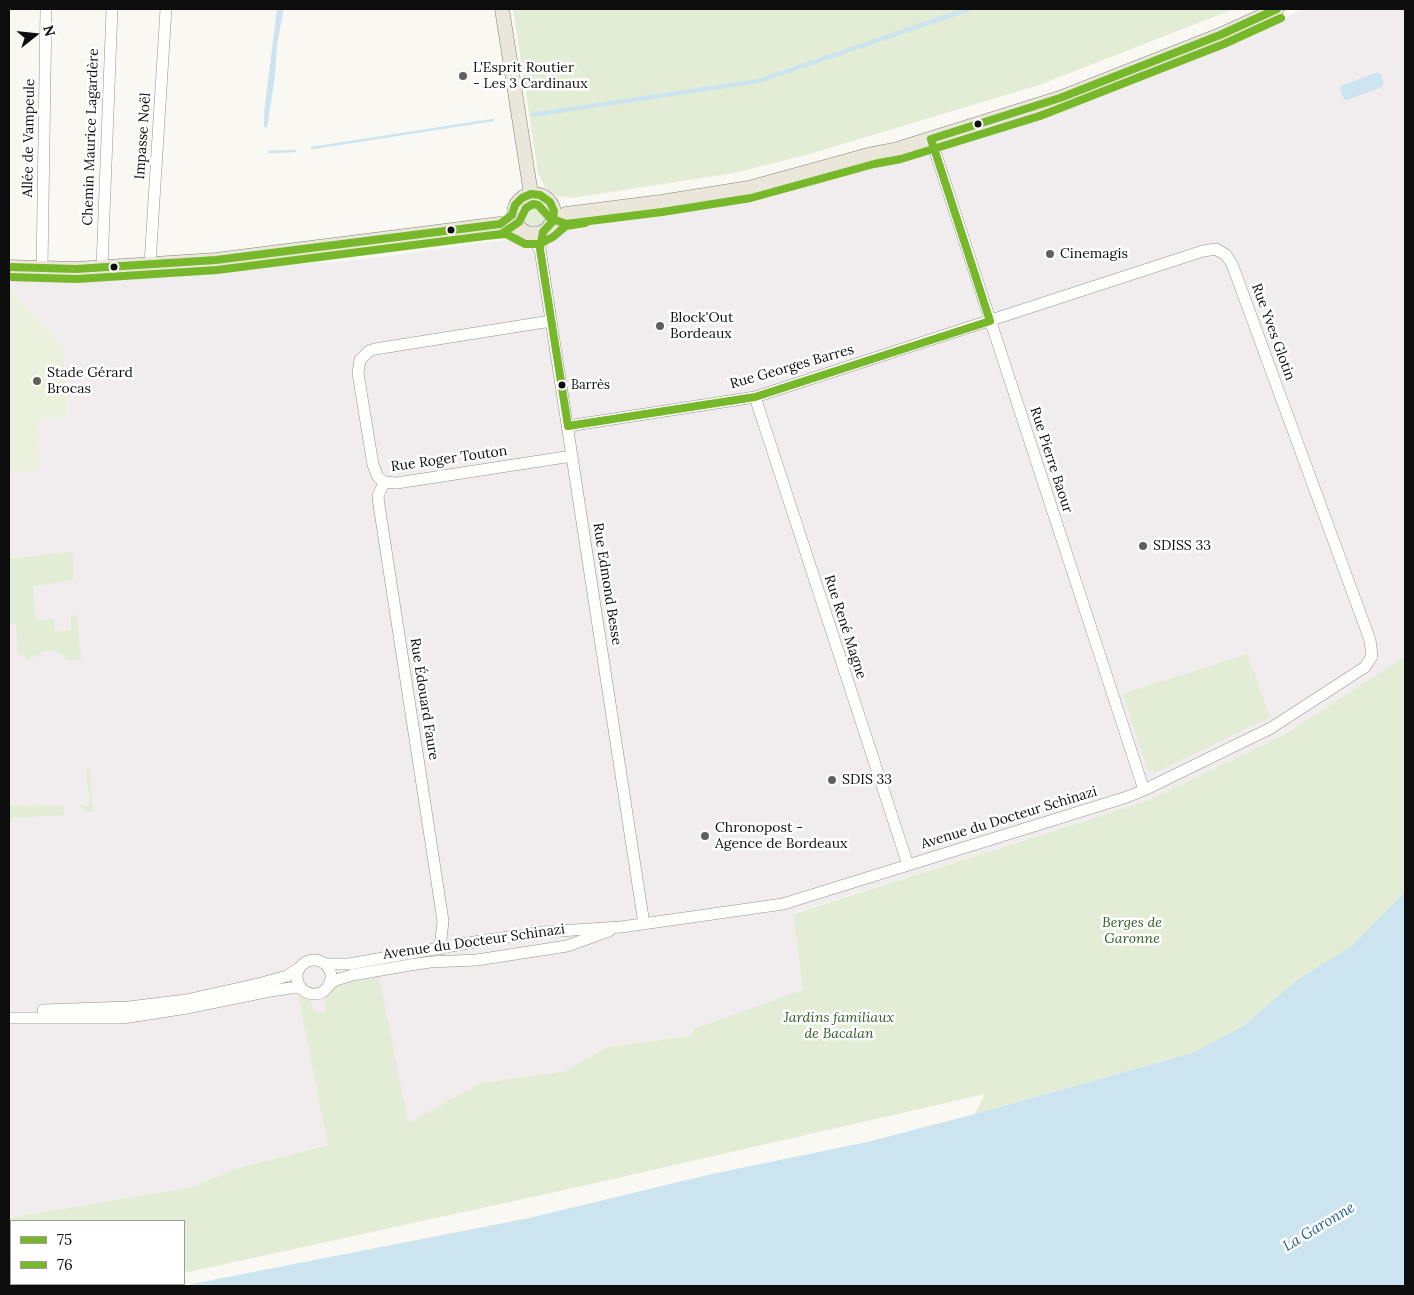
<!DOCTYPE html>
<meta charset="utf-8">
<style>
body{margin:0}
#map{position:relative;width:1414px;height:1295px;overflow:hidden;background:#faf8f2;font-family:Lora,serif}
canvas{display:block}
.frame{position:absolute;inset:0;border:10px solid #0d0d0d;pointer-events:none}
.legend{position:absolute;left:10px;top:1220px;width:175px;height:65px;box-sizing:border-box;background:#fff;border:1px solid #9e9e9e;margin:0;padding:6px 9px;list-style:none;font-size:15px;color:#0d0d0d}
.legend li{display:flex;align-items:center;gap:10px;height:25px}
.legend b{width:25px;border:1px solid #9e9e9e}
.north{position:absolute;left:10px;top:10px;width:50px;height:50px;-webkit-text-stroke:4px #fff;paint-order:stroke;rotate:74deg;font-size:14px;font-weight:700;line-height:20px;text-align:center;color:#0d0d0d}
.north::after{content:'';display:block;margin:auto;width:18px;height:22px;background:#0d0d0d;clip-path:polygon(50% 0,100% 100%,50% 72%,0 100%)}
</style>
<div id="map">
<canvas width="1414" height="1295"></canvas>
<div class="frame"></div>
<ul class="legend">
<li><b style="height:6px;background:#76b82a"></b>75</li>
<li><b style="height:6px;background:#76b82a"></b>76</li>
</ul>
<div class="north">N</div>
</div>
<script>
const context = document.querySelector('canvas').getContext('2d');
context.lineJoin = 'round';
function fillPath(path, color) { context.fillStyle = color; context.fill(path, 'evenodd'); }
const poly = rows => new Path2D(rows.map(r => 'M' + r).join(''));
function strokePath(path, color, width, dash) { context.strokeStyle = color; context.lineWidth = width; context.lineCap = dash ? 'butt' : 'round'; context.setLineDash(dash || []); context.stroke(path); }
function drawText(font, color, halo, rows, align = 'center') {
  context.font = font + ' Lora,serif'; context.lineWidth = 5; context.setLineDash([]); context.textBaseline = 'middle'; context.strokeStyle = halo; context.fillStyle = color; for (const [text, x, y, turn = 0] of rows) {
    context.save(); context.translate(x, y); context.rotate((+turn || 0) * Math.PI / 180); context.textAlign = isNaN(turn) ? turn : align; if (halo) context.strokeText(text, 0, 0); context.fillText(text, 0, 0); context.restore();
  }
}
fillPath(poly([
 [1302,9,1405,9,1405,656,1284,735,1147,801,793,913,803,990,691,1036,607,1047,566,1071,481,1083,408,1123,238,1168,192,1187,9,1218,9,472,41,470,37,420,68,417,63,346,11,290,11,275,75,278,349,261,520,238,528,244,549,238,554,231,759,201,1049,113,1210,51,1267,28]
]), '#f1ecee');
fillPath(poly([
 [513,9,1234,9,1039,85,806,155,734,173,572,198,557,196,545,187,538,173],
 '521 213a13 13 0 1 1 26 0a13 13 0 1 1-26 0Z',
 [72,552,74,578,63,582,33,586,36,618,39,620,53,619,55,632,71,630,71,616,77,615,81,660,67,660,60,653,54,651,43,651,27,661,26,655,18,656,16,623,9,624,9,559],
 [1247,654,1270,717,1156,772,1147,769,1123,694],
 [1405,656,1405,892,1353,946,1298,979,1243,1026,1192,1053,975,1114,985,1094,578,1187,184,1273,184,1221,11,1221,11,1284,68,1284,9,1286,9,1218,192,1187,238,1168,328,1145,298,994,302,994,309,999,316,1013,325,1011,325,997,334,986,379,977,408,1123,481,1083,566,1071,607,1047,691,1036,694,1029,803,990,793,914,1147,801,1284,735],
 [90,767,93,812,85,813,85,809,81,808,80,804,87,806,90,803,86,769],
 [62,805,64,807,64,815,9,818,9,806]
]), '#e3ecd4');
fillPath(poly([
 [9,275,11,275,11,290,63,346,68,417,37,420,41,470,9,472]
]), '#ecf1de');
fillPath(poly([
 [277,9,283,9,283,14,277,45,275,76,267,128,264,127,264,112],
 [961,9,976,9,759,83,533,117,530,113,758,79],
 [1378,72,1380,73,1384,83,1382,87,1347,100,1344,99,1340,89,1341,86],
 [1405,892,1405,1286,182,1286,529,1218,712,1174,867,1142,975,1114,1192,1053,1243,1026,1298,979,1352,946]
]), '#cce4ef');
strokePath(poly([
 [312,148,493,120],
 [269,152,295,151]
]), '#cce4ef', 2.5);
const minor = poly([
 [931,139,1144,790],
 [543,232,540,249,644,924],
 [528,234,540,249],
 [150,264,166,9],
 [102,267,112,9],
 [42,268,46,9],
 [551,321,375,349,369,351,360,360,358,373,373,465,378,477,384,482,397,483,572,456],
 [755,397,908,865],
 [384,482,378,496,379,505,443,921,440,949],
 '297 977a17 17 0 1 1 34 0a17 17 0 1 1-34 0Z',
 [326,964,349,964,474,942,543,932,621,927,783,904,1127,797,1144,790,1271,728,1365,667,1372,656,1370,640,1232,264,1226,255,1216,249,1203,251,755,397,568,426],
 [330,984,336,980,352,975,410,965,430,962,477,960,567,946,609,931],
 [43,1010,129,1007,186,1000,262,983,287,976,298,969],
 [9,1018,123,1018,187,1008,265,992,290,988,301,988]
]);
const major = poly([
 [502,9,531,194],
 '514 214a20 20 0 1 1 40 0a20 20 0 1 1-40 0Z',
 [550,225,558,218,566,214,661,202,749,188,872,154,898,149,1060,98,1220,35,1277,9],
 [9,267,76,269,216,260,500,224,512,225,520,229]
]);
strokePath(minor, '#949390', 12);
strokePath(major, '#81807d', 15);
strokePath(minor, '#fefefd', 11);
strokePath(major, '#eae6da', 14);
strokePath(poly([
 [931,139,1060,98,1220,35,1277,9],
 [931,139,990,321],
 [9,267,76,269,216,260,500,224,512,215,515,205,522,198,531,194,540,195,550,202,554,211,553,221,543,232,540,249,568,426],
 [568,426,755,397,990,321]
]), '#76b82a', 8);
strokePath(poly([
 [485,236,506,234,525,244,539,244,553,237,566,226,585,223],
 [9,277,77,279,217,270,501,234,519,222,526,208,533,204,538,205,550,218,566,224,662,212,751,198,874,164,901,159,1040,116,1224,44,1281,18]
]), '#76b82a', 8);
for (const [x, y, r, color] of [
 [463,76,5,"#605f5d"],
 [978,124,4.5,"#0d0d0d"],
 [451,230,4.5,"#0d0d0d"],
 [1050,254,5,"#605f5d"],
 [114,267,4.5,"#0d0d0d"],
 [660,326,5,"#605f5d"],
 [37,381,5,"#605f5d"],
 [562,385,4.5,"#0d0d0d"],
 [1143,546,5,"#605f5d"],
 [832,780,5,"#605f5d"],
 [705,836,5,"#605f5d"]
]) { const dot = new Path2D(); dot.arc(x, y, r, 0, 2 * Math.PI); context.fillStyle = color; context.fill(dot); strokePath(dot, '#fff', 2); }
drawText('13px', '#0d0d0d', '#fff', [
 ["Barrès",571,385]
], 'left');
drawText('14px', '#0d0d0d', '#fff', [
 ["L'Esprit Routier",473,68],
 ["- Les 3 Cardinaux",473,84],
 ["Cinemagis",1060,254],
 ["Block'Out",670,318],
 ["Bordeaux",670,334],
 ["Stade Gérard",47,373],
 ["Brocas",47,389],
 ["SDISS 33",1153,546],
 ["SDIS 33",842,780],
 ["Chronopost -",715,828],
 ["Agence de Bordeaux",715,844]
], 'left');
drawText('14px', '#0d0d0d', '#fff', [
 ["Impasse Noël",143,136,-86],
 ["Chemin Maurice Lagardère",91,137,-88],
 ["Allée de Vampeule",29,138,-89],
 ["Rue Yves Glotin",1273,332,70],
 ["Rue Georges Barres",792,367,-16],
 ["Rue Roger Touton",449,459,-8],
 ["Rue Pierre Baour",1051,460,72],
 ["Rue Edmond Besse",607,584,81],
 ["Rue René Magne",845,627,72],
 ["Rue Édouard Faure",424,699,81],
 ["Avenue du Docteur Schinazi",1009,818,-17],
 ["Avenue du Docteur Schinazi",474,942,-8]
]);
drawText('italic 14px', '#315c25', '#fff', [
 ["Berges de",1132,923],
 ["Garonne",1132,939],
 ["Jardins familiaux",839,1018],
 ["de Bacalan",839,1034]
]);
drawText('italic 15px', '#25618f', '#fff', [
 ["La Garonne",1319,1227,-31]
]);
</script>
